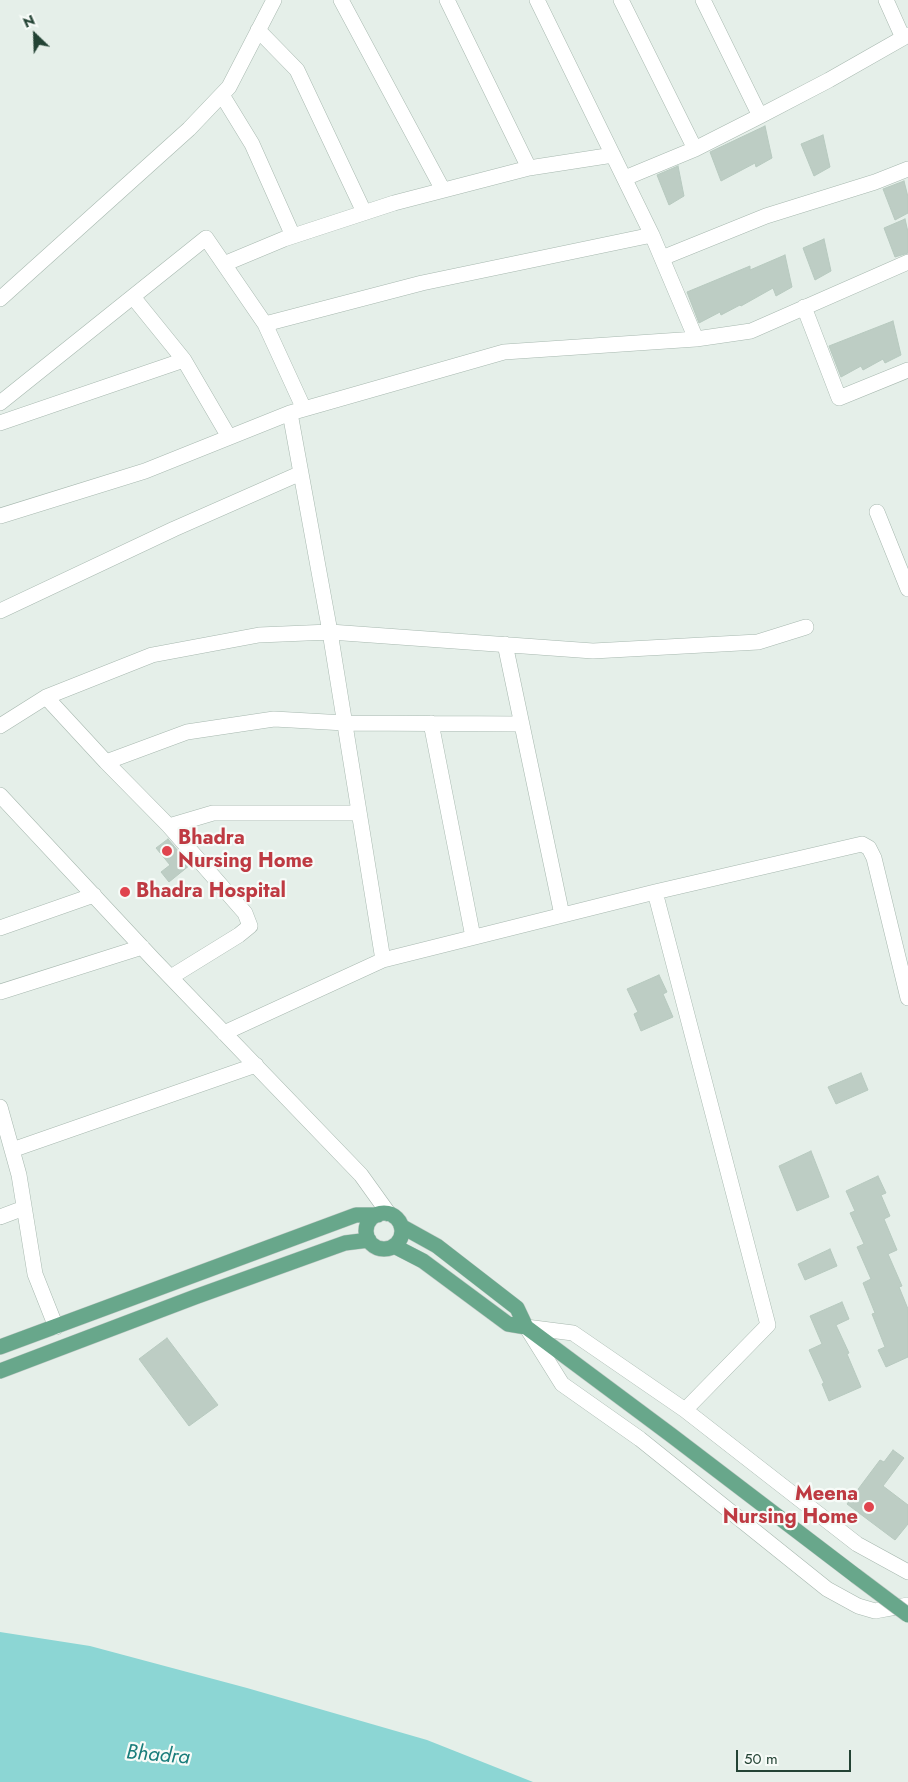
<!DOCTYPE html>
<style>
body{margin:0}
#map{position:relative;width:908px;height:1782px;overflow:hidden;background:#e5efe9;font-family:Jost,sans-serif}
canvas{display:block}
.north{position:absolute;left:10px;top:10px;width:50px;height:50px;-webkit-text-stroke:4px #f7fbf8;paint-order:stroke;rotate:336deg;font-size:14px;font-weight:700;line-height:20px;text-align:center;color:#234334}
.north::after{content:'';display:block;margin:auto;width:18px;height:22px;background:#234334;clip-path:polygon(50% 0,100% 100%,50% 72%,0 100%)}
.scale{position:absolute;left:736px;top:1750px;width:115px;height:22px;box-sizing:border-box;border:2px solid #234334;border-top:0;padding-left:6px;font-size:15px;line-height:18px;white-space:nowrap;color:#234334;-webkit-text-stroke:4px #f7fbf8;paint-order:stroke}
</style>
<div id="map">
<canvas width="908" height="1782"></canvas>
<div class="north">N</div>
<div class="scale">50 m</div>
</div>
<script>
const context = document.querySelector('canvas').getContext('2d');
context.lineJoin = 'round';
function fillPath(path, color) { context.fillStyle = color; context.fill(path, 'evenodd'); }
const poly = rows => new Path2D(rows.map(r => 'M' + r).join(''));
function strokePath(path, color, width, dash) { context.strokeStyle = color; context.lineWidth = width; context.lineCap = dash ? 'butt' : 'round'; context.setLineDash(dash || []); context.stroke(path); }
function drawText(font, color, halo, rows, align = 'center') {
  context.font = font + ' Jost,sans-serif'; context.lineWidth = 4.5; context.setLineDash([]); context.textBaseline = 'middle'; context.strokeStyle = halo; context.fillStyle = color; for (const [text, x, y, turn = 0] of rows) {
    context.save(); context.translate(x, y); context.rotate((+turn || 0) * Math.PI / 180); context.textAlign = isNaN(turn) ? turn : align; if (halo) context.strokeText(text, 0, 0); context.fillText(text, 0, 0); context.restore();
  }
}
fillPath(poly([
 [0,1632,90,1646,247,1688,427,1740,533,1782,0,1782]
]), '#8cd6d4');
const building = poly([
 [765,126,772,158,756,167,755,163,721,181,710,152,765,126],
 [823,135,830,167,814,176,801,144,823,135],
 [678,166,684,196,669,205,657,175,678,166],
 [904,181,908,197,908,213,895,220,883,189,904,181],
 [905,219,908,232,908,253,895,257,884,228,905,219],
 [824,239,831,271,815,280,803,248,824,239],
 [785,255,792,287,776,296,773,288,741,306,740,305,721,315,720,312,699,323,687,292,750,266,750,270,785,255],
 [893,321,901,355,885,363,883,359,863,370,861,366,841,377,829,346,893,321],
 [168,839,190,865,169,882,161,872,170,865,156,848,168,839],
 [659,975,667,992,663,994,673,1017,641,1031,634,1014,638,1012,627,989,659,975],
 [861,1073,868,1090,836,1104,828,1087,861,1073],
 [811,1151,829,1197,797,1211,779,1166,811,1151],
 [878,1176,886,1193,881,1195,890,1216,884,1219,897,1250,888,1254,902,1286,899,1287,908,1309,908,1357,886,1367,878,1350,885,1347,872,1314,875,1313,863,1283,871,1279,857,1247,864,1244,850,1213,855,1211,846,1191,878,1176],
 [830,1249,837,1266,805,1280,798,1264,830,1249],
 [842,1302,849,1319,836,1325,849,1353,847,1354,861,1387,829,1401,822,1384,824,1383,809,1350,822,1344,810,1316,842,1302],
 [167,1338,218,1405,189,1426,139,1359,167,1338],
 [893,1450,904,1458,883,1486,908,1505,908,1524,895,1540,847,1504,880,1460,884,1462,893,1450]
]);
fillPath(building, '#bdcdc4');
strokePath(building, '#b7c9bf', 1);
const minor = poly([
 [341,0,443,190],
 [447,0,529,168],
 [537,0,652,235,696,339],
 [621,0,695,149],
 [703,0,760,116],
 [886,0,903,38],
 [258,30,297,70,364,212],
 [222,95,252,144,293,236],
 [625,178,695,149,760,116,829,80,908,35],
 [662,258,766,216,875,182,908,169],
 [224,264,284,239,394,203,529,168,613,155],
 [133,297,184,360,229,437],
 [0,299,189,129,229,87,274,0],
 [804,307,839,398,908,370],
 [265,324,422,283,652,235],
 [0,403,206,238,265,324,304,409],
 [0,423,184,360],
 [877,512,908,589],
 [0,516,145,471,290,413,504,352,696,339,751,331,908,262],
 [0,611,174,529,301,473],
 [505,644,562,915],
 [46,697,106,762,169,826,245,913,250,926,239,935,171,977],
 [431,723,473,937],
 [0,726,46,697,152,655,259,635,330,632,593,651,758,642,806,627],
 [106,762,187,732,274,719,345,723,522,724],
 [0,795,153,959,361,1175,389,1214],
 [169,826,213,813,359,813],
 [655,892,768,1325,685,1410],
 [0,928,94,895],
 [383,960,655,892,862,844,869,848,874,858,908,998],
 [0,992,142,947],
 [224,1033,383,960,330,632,290,413],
 [0,1107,19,1175,35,1274,56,1327],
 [12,1150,256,1065],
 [0,1217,24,1208],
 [526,1327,573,1333,685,1410,857,1544,908,1572],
 [527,1328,562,1384,640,1439,827,1589,858,1606,875,1611,908,1605]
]);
const major = poly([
 '366 1231a18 18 0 1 1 36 0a18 18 0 1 1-36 0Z',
 [401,1226,437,1246,517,1308,526,1327,671,1435,856,1576],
 [394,1246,423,1261,508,1324,526,1327],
 [0,1347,356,1215,378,1215],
 [0,1371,195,1297,345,1243,369,1240]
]);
strokePath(minor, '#a7b8af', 16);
strokePath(major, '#c1cac6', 16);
strokePath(minor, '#fff', 15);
strokePath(major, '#68a78b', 15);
const majorBridge = poly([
 [856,1576,908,1615]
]);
strokePath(majorBridge, '#c1cac6', 16, []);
strokePath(majorBridge, '#68a78b', 15);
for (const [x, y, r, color] of [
 [167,851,6,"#e0444e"],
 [125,892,6,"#e0444e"],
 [869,1507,6,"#e0444e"]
]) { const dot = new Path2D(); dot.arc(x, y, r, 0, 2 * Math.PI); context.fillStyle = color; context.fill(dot); strokePath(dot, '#f7fbf8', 2); }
drawText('bold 20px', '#be3a42', '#f7fbf8', [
 ["Bhadra",178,839],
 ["Nursing Home",178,862],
 ["Bhadra Hospital",136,892],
 ["Meena",858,1495,"right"],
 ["Nursing Home",858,1518,"right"]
], 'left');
drawText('italic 21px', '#197d7b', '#f7fbf8', [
 ["Bhadra",158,1756,5]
]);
</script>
